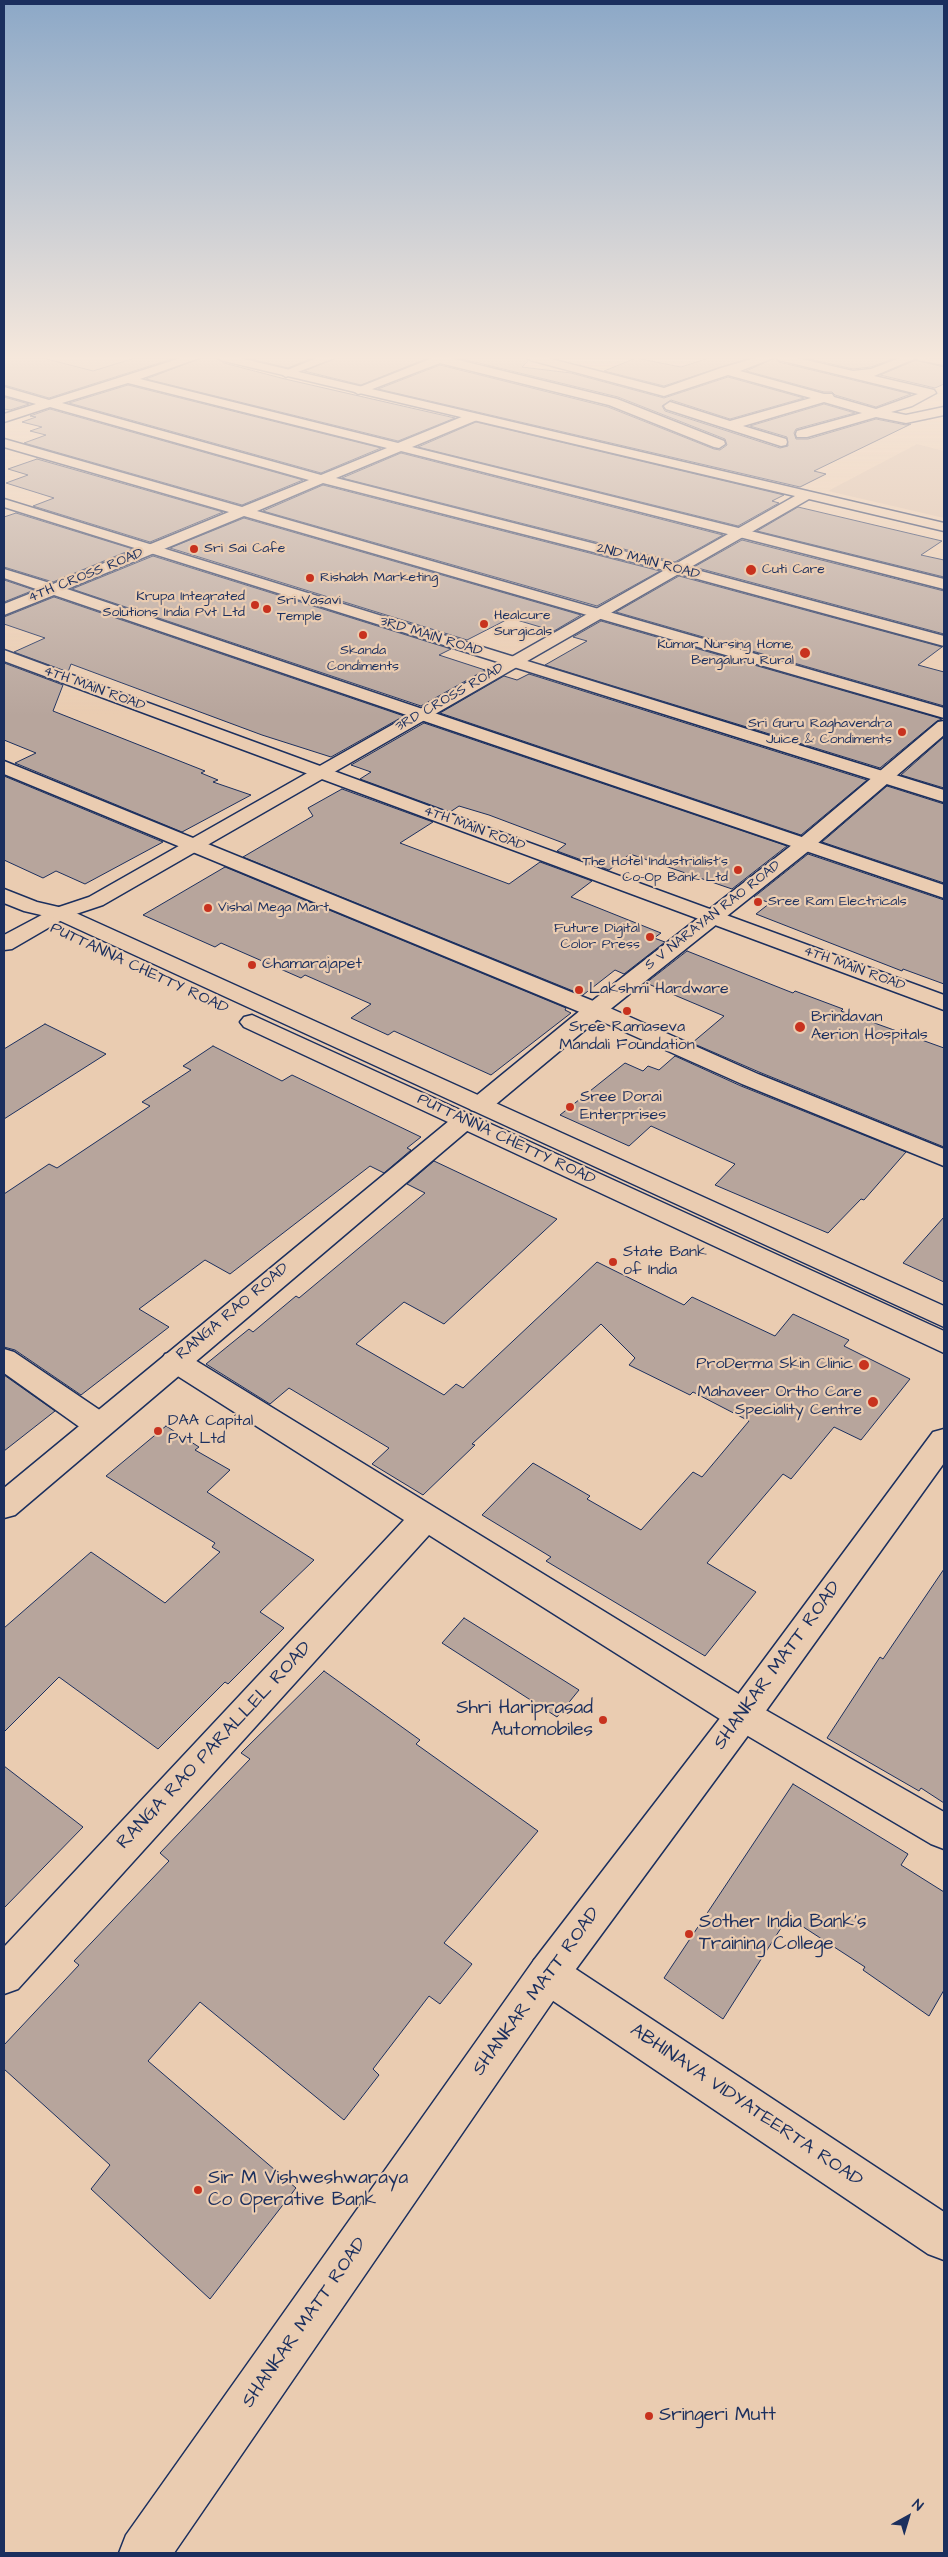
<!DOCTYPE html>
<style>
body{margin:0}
#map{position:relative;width:948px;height:2557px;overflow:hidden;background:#eaccb1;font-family:"Architects Daughter",sans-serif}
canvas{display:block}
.frame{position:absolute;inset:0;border:5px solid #1b2f5e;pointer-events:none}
.north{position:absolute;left:883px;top:2492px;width:50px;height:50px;-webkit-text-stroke:4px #eaccb1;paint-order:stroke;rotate:39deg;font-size:14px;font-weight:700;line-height:20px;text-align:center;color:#1b2f5e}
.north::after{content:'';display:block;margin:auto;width:18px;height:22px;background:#1b2f5e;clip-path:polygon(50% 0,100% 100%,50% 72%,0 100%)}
</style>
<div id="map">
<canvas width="948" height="2557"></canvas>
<div class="frame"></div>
<div class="north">N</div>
</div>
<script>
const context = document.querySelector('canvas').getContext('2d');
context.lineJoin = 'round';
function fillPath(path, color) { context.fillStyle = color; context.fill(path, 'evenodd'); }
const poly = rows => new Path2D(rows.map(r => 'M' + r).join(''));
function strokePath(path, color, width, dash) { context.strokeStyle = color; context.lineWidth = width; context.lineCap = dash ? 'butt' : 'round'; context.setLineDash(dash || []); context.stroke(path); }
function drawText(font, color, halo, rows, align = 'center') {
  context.font = font + ' "Architects Daughter",sans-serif'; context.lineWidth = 4.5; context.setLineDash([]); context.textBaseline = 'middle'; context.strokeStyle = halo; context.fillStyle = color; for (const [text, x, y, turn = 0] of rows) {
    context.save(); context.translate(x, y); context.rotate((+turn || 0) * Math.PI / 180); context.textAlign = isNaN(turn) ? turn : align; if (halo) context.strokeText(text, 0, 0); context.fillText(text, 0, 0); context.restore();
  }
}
fillPath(poly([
 [4,358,173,358,49,397,4,384],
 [917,444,944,451,944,518,828,491]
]), '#dbc0ab');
const building = poly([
 [4,358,43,358,93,371,135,358,175,358,49,398,4,385,4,358],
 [201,358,216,358,224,363,285,379,455,418,398,441,146,379,201,358],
 [247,358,312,358,288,368,247,358],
 [336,358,428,358,361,385,304,371,336,358],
 [458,358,526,358,528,361,522,367,571,373,664,398,728,377,804,398,730,419,671,400,662,406,665,411,780,448,788,446,787,437,750,426,824,404,855,413,796,429,794,433,796,439,808,439,876,419,906,425,911,424,814,471,826,474,800,487,378,389,440,365,608,407,714,449,720,450,727,445,725,439,618,397,458,358],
 [636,358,681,367,709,358,749,358,664,386,604,371,636,358],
 [775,358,779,362,911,394,876,407,835,395,832,392,824,392,746,371,775,358],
 [805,358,895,358,871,367,853,369,805,358],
 [916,360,944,367,944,384,935,388,880,375,916,360],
 [128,385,381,448,321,473,69,403,128,385],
 [4,397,29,404,10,410,4,409,4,397],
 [50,409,303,480,242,505,24,443,46,435,30,431,42,427,22,422,36,417,30,416,50,409],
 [476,422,784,495,772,501,779,503,738,526,418,447,476,422],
 [401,453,723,535,675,562,342,478,401,453],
 [37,459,223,512,150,542,33,506,54,498,6,483,28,475,8,469,37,459],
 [323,485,660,571,597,606,263,511,323,485],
 [798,507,942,541,921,555,944,560,944,577,757,531,798,507],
 [16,513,133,549,53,582,4,567,4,517,16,513],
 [244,518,581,615,554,631,510,618,467,640,170,548,244,518],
 [742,540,944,591,944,634,694,567,742,540],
 [153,556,451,649,439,655,485,670,421,706,72,589,153,556],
 [679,576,942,647,918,665,944,672,944,706,616,612,679,576],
 [4,580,34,590,4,602,4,580],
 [54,597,404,716,331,757,262,735,71,664,68,672,14,652,45,638,4,624,4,617,54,597],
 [601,621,942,719,937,721,880,768,545,665,587,641,573,637,601,621],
 [4,663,63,685,53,711,205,771,201,773,218,780,213,782,251,795,182,832,15,763,36,753,4,740,4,663],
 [529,674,867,780,801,835,440,713,504,676,517,680,529,674],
 [424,723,787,846,732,889,630,854,609,870,557,851,566,844,489,815,459,806,450,812,360,779,371,772,351,765,424,723],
 [944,737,944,788,901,775,944,737],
 [4,776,163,842,85,884,56,871,43,878,4,860,4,776],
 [887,786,944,804,944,883,822,842,887,786],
 [342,789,433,822,400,843,509,884,540,862,592,881,571,897,661,933,654,938,665,942,624,974,615,970,583,995,243,857,313,816,308,808,342,789],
 [808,854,944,900,944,984,903,969,902,971,756,914,770,903,754,897,808,854],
 [225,867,566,1008,565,1010,571,1013,491,1075,394,1031,388,1035,351,1018,371,1004,305,975,301,978,221,943,215,947,143,915,225,867],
 [687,951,793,993,795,991,843,1009,841,1011,944,1048,944,1147,759,1072,692,1043,724,1016,646,983,687,951],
 [45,1024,106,1054,4,1119,4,1049,45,1024],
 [213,1046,282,1081,292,1075,421,1137,407,1148,411,1150,384,1173,370,1166,230,1274,205,1260,139,1309,169,1327,81,1395,15,1350,4,1347,4,1194,49,1164,57,1168,150,1106,142,1102,191,1070,183,1066,213,1046],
 [675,1056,741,1086,906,1152,864,1200,861,1199,828,1233,715,1185,735,1164,651,1126,629,1146,560,1115,625,1063,643,1071,648,1066,659,1070,675,1056],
 [434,1161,557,1219,444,1324,404,1302,356,1344,444,1395,456,1384,463,1388,597,1262,684,1305,692,1297,775,1336,793,1314,849,1340,844,1346,910,1379,861,1440,834,1427,791,1479,783,1474,707,1563,756,1592,705,1656,546,1561,551,1557,482,1515,533,1463,590,1496,587,1499,641,1530,693,1472,702,1477,749,1421,693,1392,690,1395,629,1365,635,1358,601,1324,472,1444,475,1445,423,1495,372,1464,389,1448,289,1388,270,1404,206,1364,249,1329,253,1332,296,1296,299,1298,425,1193,407,1184,434,1161],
 [944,1217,944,1282,903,1263,944,1217],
 [4,1375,55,1411,4,1451,4,1375],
 [166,1426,199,1447,195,1450,230,1470,207,1492,314,1560,260,1612,284,1628,228,1684,225,1682,158,1749,59,1677,4,1732,4,1628,91,1552,165,1603,220,1552,212,1547,215,1543,106,1476,166,1426],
 [944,1569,944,1803,921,1788,919,1791,827,1738,880,1657,883,1659,944,1569],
 [464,1618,579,1690,557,1717,442,1643,464,1618],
 [324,1671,420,1740,416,1744,538,1831,444,1943,472,1964,440,2004,429,1996,373,2069,379,2075,344,2120,200,2002,148,2061,296,2188,210,2299,91,2189,110,2165,4,2069,4,2045,79,1965,74,1961,169,1861,160,1853,250,1759,241,1753,324,1671],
 [4,1766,83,1827,4,1908,4,1766],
 [793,1784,908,1854,901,1865,944,1892,944,1990,929,2016,863,1970,865,1967,788,1917,723,2019,664,1978,793,1784]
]);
fillPath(building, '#b7a59c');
strokePath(building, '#1b2f5e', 1);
const minor = poly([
 [181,358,199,358,140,379,398,443,469,414,477,414,479,417,477,420,412,447,944,579,944,589,401,451,336,478,682,566,944,636,944,646,672,572,323,483,257,511,944,708,944,718,244,516,67,589,944,885,944,898,54,595,4,615,4,604,39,590,4,578,4,569,53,584,229,512,4,447,4,439,242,507,309,480,50,407,4,422,4,414,36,404,4,395,4,387,49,400,181,358],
 [128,383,387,448,321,475,62,403,128,383],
 [317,358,334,358,290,375,286,377,280,373,317,358],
 [433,358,450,358,617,399,724,441,725,444,719,448,714,447,609,405,440,363,362,393,358,394,352,390,433,358],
 [528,358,547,358,664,388,721,368,756,358,773,358,740,371,824,394,832,394,834,397,876,409,918,394,779,360,777,358,797,358,853,371,871,369,900,358,916,358,874,376,934,390,936,393,912,406,891,412,906,415,944,407,944,415,906,423,876,417,807,437,797,437,796,434,797,431,862,413,824,402,743,426,786,439,787,442,786,445,781,446,666,409,664,406,670,402,730,421,811,398,728,375,664,396,530,360,528,358],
 [916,358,944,359,944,365,918,360,916,358],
 [4,761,603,1005,758,1074,944,1149,944,1166,742,1084,587,1015,4,774,4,761],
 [4,1349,14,1352,110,1417,114,1425,110,1433,99,1436,88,1433,4,1373,4,1349],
 [175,1351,185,1354,755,1704,944,1812,944,1849,931,1844,731,1726,429,1535,18,1989,4,1994,4,1947,404,1520,165,1368,161,1361,165,1354,175,1351],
 [548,1955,562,1960,944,2212,944,2260,928,2254,534,1988,528,1974,534,1960,548,1955]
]);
const tertiary = poly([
 [4,499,944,790,944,802,4,507,4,499],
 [4,650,944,995,944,1010,4,661,4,650],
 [464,1113,473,1116,476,1121,473,1126,15,1515,4,1518,4,1488,455,1116,464,1113],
 [944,1429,944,1463,755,1726,562,1988,174,2553,119,2553,126,2535,534,1960,731,1704,933,1432,944,1429]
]);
const secondary = poly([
 [218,358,239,358,944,523,944,531,809,499,103,905,67,917,12,949,4,950,4,935,53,909,89,897,795,496,224,361,218,358],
 [944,721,944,735,811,849,603,1015,489,1110,480,1112,471,1110,468,1105,471,1100,587,1005,797,841,938,722,944,721]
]);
const primary = poly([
 [4,889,37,902,67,909,944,1306,944,1327,54,918,24,911,4,903,4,889],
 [252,1015,944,1331,944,1353,244,1027,240,1022,244,1017,252,1015]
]);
strokePath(minor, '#1b2f5e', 3);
strokePath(tertiary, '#1b2f5e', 3);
strokePath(secondary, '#1b2f5e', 3);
strokePath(primary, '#1b2f5e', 3);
fillPath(minor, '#eaccb1');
fillPath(tertiary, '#eaccb1');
fillPath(secondary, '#eaccb1');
fillPath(primary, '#eaccb1');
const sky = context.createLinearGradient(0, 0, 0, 716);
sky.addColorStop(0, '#8ca8c7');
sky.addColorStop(0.5, '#f6e8dc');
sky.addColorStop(1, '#f6e8dc00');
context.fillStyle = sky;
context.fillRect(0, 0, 948, 716);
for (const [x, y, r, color] of [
 [194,549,5,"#c8321e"],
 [751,570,6,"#c8321e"],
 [310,578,5,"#c8321e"],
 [255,605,5,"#c8321e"],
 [267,609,5,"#c8321e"],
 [484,624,5,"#c8321e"],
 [363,635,5,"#c8321e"],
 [805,653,6,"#c8321e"],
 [902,732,5,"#c8321e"],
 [738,870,5,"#c8321e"],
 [758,902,5,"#c8321e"],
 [208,908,5,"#c8321e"],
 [650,937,5,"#c8321e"],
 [252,965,5,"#c8321e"],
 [579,990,5,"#c8321e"],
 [627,1011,5,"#c8321e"],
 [800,1027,6,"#c8321e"],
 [570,1107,5,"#c8321e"],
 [613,1262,5,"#c8321e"],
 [864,1365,6,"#c8321e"],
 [873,1402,6,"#c8321e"],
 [158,1431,5,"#c8321e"],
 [603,1720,5,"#c8321e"],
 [689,1934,5,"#c8321e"],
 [198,2190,5,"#c8321e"],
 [649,2416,5,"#c8321e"]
]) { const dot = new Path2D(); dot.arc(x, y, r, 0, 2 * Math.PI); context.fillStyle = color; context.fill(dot); strokePath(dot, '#eaccb1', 2); }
drawText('14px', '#1b2f5e', '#eaccb1', [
 ["Sri Sai Cafe",204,549],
 ["Cuti Care",762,570],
 ["Rishabh Marketing",320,578],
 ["Krupa Integrated",245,597,"right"],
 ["Solutions India Pvt Ltd",245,613,"right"],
 ["Sri Vasavi",277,601],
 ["Temple",277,617],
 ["Healcure",494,616],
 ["Surgicals",494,632],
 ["Kumar Nursing Home,",794,645,"right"],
 ["Bengaluru Rural",794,661,"right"],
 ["Skanda",363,651,"center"],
 ["Condiments",363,667,"center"],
 ["Sri Guru Raghavendra",892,724,"right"],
 ["Juice & Condiments",892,740,"right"],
 ["The Hotel Industrialist's",728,862,"right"],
 ["Co-Op Bank Ltd",728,878,"right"],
 ["Sree Ram Electricals",768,902],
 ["Vishal Mega Mart",218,908],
 ["Future Digital",640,929,"right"],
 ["Color Press",640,945,"right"]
], 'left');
drawText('14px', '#1b2f5e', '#eaccb1', [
 ["2ND MAIN ROAD",648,562,15],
 ["4TH CROSS ROAD",86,576,-22],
 ["3RD MAIN ROAD",431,637,17],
 ["4TH MAIN ROAD",94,689,20],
 ["3RD CROSS ROAD",450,698,-30],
 ["4TH MAIN ROAD",474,829,20],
 ["S V NARAYAN RAO ROAD",713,916,-38],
 ["4TH MAIN ROAD",854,969,20]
]);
drawText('16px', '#1b2f5e', '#eaccb1', [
 ["Chamarajapet",262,965],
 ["Lakshmi Hardware",589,990],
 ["Brindavan",811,1018],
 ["Aerion Hospitals",811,1036],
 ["Sree Ramaseva",627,1028,"center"],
 ["Mandali Foundation",627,1046,"center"],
 ["Sree Dorai",580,1098],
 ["Enterprises",580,1116],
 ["State Bank",623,1253],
 ["of India",623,1271],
 ["ProDerma Skin Clinic",853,1365,"right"],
 ["Mahaveer Ortho Care",862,1393,"right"],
 ["Speciality Centre",862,1411,"right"],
 ["DAA Capital",168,1422],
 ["Pvt Ltd",168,1440]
], 'left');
drawText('16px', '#1b2f5e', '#eaccb1', [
 ["PUTTANNA CHETTY ROAD",139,969,25],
 ["PUTTANNA CHETTY ROAD",506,1140,25],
 ["RANGA RAO ROAD",233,1312,-40]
]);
drawText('19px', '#1b2f5e', '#eaccb1', [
 ["SHANKAR MATT ROAD",778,1666,-54],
 ["RANGA RAO PARALLEL ROAD",215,1746,-47],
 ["SHANKAR MATT ROAD",537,1992,-54],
 ["ABHINAVA VIDYATEERTA ROAD",746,2106,34],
 ["SHANKAR MATT ROAD",305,2323,-55]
]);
drawText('19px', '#1b2f5e', '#eaccb1', [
 ["Shri Hariprasad",593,1709,"right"],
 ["Automobiles",593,1731,"right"],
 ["Sother India Bank's",699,1923],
 ["Training College",699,1945],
 ["Sir M Vishweshwaraya",208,2179],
 ["Co Operative Bank",208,2201],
 ["Sringeri Mutt",659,2416]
], 'left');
</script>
